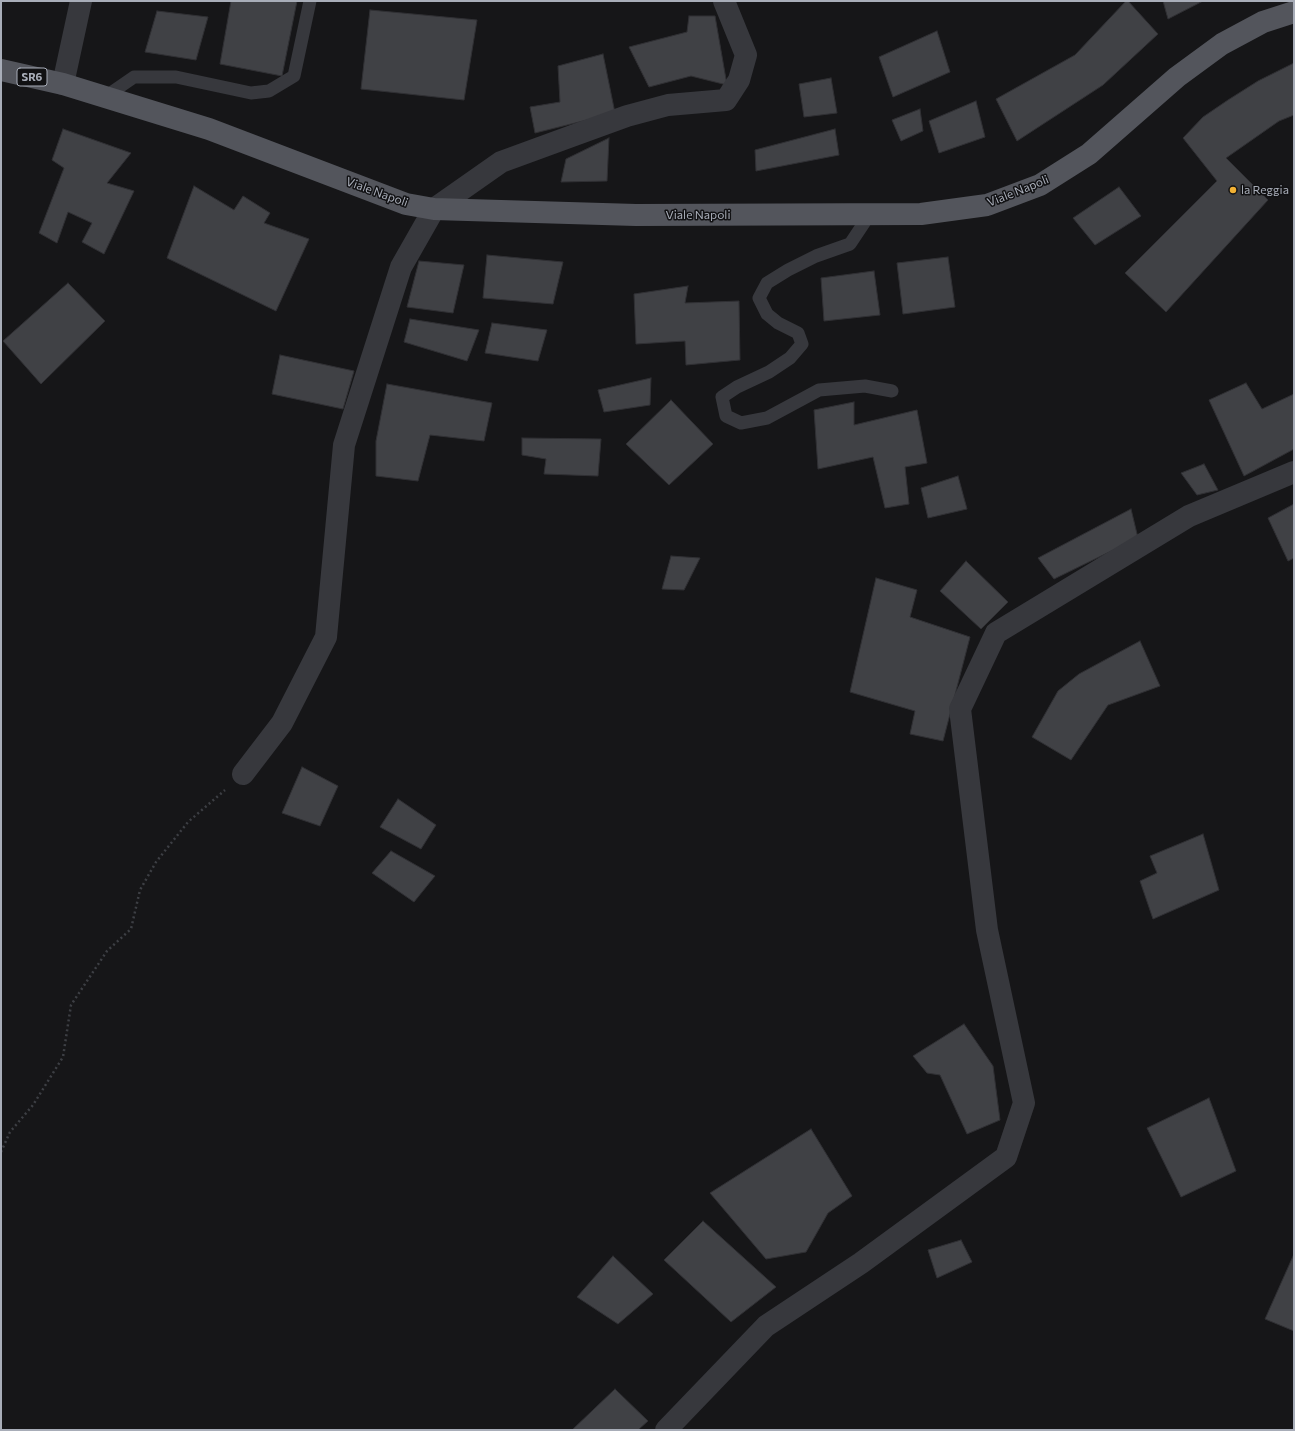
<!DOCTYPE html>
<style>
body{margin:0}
#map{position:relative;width:1295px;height:1431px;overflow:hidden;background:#161618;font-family:Commissioner,sans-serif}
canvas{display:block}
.frame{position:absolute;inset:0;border:2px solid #a8adb8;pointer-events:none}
</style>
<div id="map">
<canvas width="1295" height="1431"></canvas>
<div class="frame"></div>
</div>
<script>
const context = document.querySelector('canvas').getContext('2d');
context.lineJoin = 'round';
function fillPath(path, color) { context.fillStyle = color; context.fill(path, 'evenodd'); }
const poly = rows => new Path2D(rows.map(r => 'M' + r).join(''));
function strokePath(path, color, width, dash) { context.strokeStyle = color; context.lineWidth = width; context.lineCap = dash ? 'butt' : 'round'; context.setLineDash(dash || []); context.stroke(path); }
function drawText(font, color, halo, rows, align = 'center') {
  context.font = font + ' Commissioner,sans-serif'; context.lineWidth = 3; context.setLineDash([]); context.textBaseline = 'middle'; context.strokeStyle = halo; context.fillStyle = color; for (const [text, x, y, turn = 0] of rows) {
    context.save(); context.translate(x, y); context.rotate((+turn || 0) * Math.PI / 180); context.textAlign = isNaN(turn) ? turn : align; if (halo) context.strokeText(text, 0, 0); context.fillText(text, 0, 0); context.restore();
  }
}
const building = poly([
 [231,1,297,1,282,76,220,64,231,1],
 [1126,1,1128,1,1158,34,1103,85,1017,141,996,99,1075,55,1126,1],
 [1163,1,1203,1,1168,19,1163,1],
 [370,10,477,20,464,100,361,89,370,10],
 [157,11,208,17,196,60,145,52,157,11],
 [689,16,715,16,727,85,691,76,649,87,629,47,687,32,689,16],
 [937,31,950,72,893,97,879,57,937,31],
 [603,54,615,113,535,133,530,107,560,102,558,66,603,54],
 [1294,63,1294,115,1279,121,1226,158,1268,200,1166,312,1125,273,1217,181,1183,138,1203,117,1228,100,1258,81,1294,63],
 [831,78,837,113,804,117,799,84,831,78],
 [976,101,985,137,939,153,929,121,976,101],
 [920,109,923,131,901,141,892,120,920,109],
 [63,129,131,153,107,183,134,191,104,254,82,242,92,223,68,212,57,243,39,233,64,168,52,160,63,129],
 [835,129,839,155,756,171,755,150,835,129],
 [609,138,607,181,561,182,566,159,609,138],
 [194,186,234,210,243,196,270,213,264,223,309,239,276,311,167,258,194,186],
 [1119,187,1141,216,1095,245,1073,218,1119,187],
 [487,255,563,262,553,304,483,298,487,255],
 [948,257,955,307,903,314,897,263,948,257],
 [419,261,464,265,453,313,407,307,419,261],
 [874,271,880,315,824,321,821,278,874,271],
 [68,283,105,321,41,384,3,341,68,283],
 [688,286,685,303,739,301,740,360,686,365,685,341,636,344,634,294,688,286],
 [410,319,479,330,467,361,404,342,410,319],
 [492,323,547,330,538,361,485,353,492,323],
 [280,355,354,371,343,409,272,394,280,355],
 [651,378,650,405,604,412,598,390,651,378],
 [1246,383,1262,409,1294,394,1294,449,1244,476,1209,400,1246,383],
 [387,384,492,403,484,441,430,435,418,481,376,476,376,441,387,384],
 [671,400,713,444,669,485,626,444,671,400],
 [854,402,854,425,917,410,927,463,905,467,909,504,885,508,873,457,818,469,814,410,854,402],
 [522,438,601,439,598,476,544,474,546,459,522,455,522,438],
 [1204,464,1218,490,1197,495,1181,473,1204,464],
 [958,476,967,509,928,518,921,488,958,476],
 [1294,504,1294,558,1288,561,1268,518,1294,504],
 [1131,509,1138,538,1054,579,1038,558,1131,509],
 [671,556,700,558,684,590,662,589,671,556],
 [966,561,1008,602,981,629,940,591,966,561],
 [876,578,917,590,910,617,970,637,943,741,910,734,915,711,850,692,876,578],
 [1140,641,1160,686,1108,705,1071,760,1032,737,1058,691,1079,674,1140,641],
 [302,767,338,786,320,826,282,813,302,767],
 [398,799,436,825,421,849,380,827,398,799],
 [1203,834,1219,890,1153,919,1140,881,1157,873,1150,856,1203,834],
 [391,851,435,876,414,902,372,873,391,851],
 [964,1024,993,1066,1000,1120,967,1134,940,1075,927,1073,913,1056,964,1024],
 [1209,1098,1236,1171,1181,1197,1147,1128,1209,1098],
 [811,1129,852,1196,828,1213,806,1252,766,1259,710,1193,811,1129],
 [703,1221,776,1287,731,1322,664,1260,703,1221],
 [961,1240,972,1262,937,1278,928,1250,961,1240],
 [1294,1254,1294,1331,1265,1319,1294,1254],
 [613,1256,653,1294,618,1324,577,1297,613,1256],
 [615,1389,648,1421,638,1430,572,1430,615,1389]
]);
fillPath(building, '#404145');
strokePath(building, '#303034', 1);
strokePath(poly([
 [1,1152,10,1132,33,1105,63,1057,71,1005,107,951,131,929,140,890,156,862,188,822,225,790]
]), '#3d3f44', 2.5, [2, 3]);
strokePath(poly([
 [105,97,134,77,176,77,251,93,269,91,294,76,310,1],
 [870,214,850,244,816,256,788,270,767,283,759,298,767,314,778,323,798,333,802,344,790,358,769,372,737,387,722,397,726,416,741,423,767,418,819,390,865,386,892,391]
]), '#37383d', 13);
strokePath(poly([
 [63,84,81,1],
 [243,774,282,723,326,637,344,445,401,267,434,209,501,162,572,136,627,116,668,105,726,100,739,80,746,55,724,1],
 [666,1430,766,1326,861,1263,1006,1157,1024,1103,987,930,960,709,996,633,1189,516,1294,472]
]), '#37383d', 22);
strokePath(poly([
 [1,70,63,84,209,129,406,204,434,209,636,215,921,214,987,205,1040,185,1089,154,1177,77,1222,44,1263,22,1294,12]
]), '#53555c', 22);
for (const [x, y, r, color] of [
 [1233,190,4,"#f2b134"]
]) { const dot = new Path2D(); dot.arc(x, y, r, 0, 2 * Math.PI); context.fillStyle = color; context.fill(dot); strokePath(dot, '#111113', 1.5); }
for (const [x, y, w] of [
 [32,77,30]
]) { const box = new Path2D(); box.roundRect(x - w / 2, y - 9, w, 18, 3); context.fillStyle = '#111113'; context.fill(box); strokePath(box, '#a8adb8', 1); }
drawText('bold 11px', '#a8adb8', null, [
 ["SR6",32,77]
]);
drawText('12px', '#a8adb8', '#111113', [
 ["la Reggia",1241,190]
], 'left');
drawText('12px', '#a8adb8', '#111113', [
 ["Viale Napoli",1018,191,-22],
 ["Viale Napoli",377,192,20],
 ["Viale Napoli",698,215]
]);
</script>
